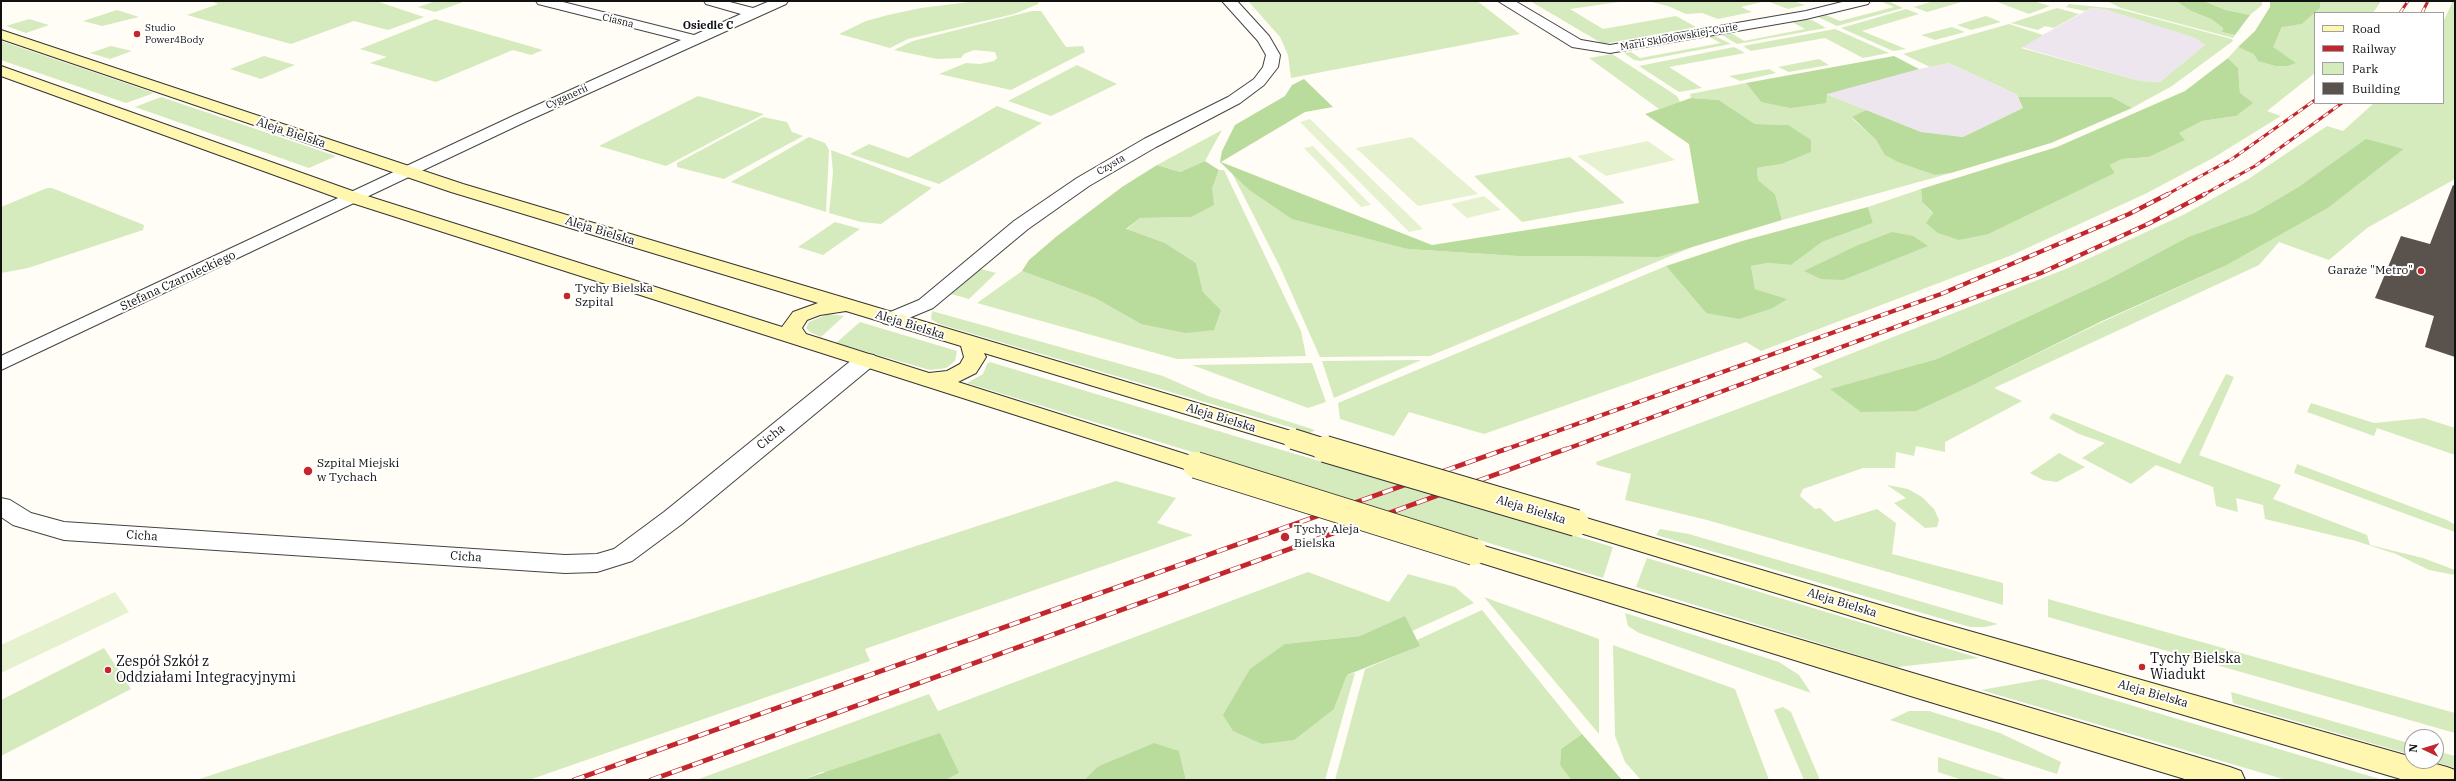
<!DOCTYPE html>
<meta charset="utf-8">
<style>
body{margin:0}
#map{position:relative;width:2456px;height:781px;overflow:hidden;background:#fffdf5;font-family:"IBM Plex Serif",serif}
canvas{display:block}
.frame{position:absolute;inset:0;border:2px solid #111;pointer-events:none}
.legend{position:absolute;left:2314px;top:12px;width:130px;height:92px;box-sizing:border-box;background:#fff;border:1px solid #a0a0a0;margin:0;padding:5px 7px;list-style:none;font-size:12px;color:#111}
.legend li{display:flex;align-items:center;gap:8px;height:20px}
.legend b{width:20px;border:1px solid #a0a0a0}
.north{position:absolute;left:2404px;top:729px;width:40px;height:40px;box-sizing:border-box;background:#fff;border:1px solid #a0a0a0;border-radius:50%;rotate:274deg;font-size:11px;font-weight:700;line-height:16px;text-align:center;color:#111}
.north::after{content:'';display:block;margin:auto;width:14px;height:18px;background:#c4262e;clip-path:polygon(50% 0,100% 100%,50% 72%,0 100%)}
</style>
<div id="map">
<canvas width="2456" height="781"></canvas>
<div class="frame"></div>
<ul class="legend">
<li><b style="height:5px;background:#fff6b0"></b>Road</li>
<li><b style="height:5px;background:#c4262e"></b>Railway</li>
<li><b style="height:11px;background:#d5ebbd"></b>Park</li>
<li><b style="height:11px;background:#5a524d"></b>Building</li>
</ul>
<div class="north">N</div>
</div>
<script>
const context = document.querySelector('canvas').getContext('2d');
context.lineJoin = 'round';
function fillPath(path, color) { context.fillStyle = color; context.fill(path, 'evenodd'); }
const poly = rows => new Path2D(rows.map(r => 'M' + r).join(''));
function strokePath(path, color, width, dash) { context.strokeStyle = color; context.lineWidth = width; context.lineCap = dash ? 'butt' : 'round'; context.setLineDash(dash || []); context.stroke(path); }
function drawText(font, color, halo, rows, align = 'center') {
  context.font = font + ' "IBM Plex Serif",serif'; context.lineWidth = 4; context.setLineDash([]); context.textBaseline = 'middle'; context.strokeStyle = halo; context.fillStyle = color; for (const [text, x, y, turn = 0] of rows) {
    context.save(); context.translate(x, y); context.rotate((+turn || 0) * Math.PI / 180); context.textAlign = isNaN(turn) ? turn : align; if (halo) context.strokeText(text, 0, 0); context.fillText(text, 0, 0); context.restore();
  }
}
fillPath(poly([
 [2091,8,2104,9,2197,38,2205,45,2160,82,2140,81,2021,47],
 [1949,63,2016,94,2023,108,1963,137,1921,132,1826,94,1895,74]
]), '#eee6ef');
fillPath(poly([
 [217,1,376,1,424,17,388,30,354,21,291,44,187,15,218,4,213,2],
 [436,1,466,1,435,12,418,7],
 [977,1,1040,1,1038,4,1014,14,908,39,890,48,839,34,866,21,888,15,921,8],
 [1248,1,1477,1,1520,34,1291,78,1288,55,1280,37],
 [1530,1,1626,1,1570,9,1603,29,1676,16,1696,27,1603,44],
 [1648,1,1766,1,1741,7,1752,12,1718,19,1702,13,1686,14,1668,6],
 [1767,1,1793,1,1805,5,1788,9],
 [1880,1,1888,1,1903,8,1837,26,1818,17,1826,15,1840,21,1894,7],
 [1934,1,1965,1,1927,12,1914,7],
 [1995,1,2033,1,2050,6,2029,14],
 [2107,1,2176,1,2191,11,2211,19,2223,28,2222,32,2235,35,2233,38,2139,13,2121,8],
 [2196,1,2262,1,2262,5,2250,15,2226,10,2206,2],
 [2320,1,2381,1,2373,13,2315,13,2315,73,2267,111,2281,116,2213,158,2145,194,2012,255,1761,351,1746,342,1484,434,1409,412,1394,436,1340,419,1338,403,1666,266,1706,313,1773,308,1786,299,1755,289,1751,266,1768,263,1791,265,1822,242,1873,223,1868,207,1921,189,1922,202,1933,214,2070,194,2115,173,2110,165,2122,159,2149,157,2184,140,2179,133,2202,121,2236,116,2240,93,2238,68,2228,58,2238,47,2288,66,2295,63,2272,47,2283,26,2302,24,2320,8],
 [2453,1,2455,1,2455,179,2367,228,2329,260,2279,242,2259,265,1994,388,2022,401,1945,442,1945,452,1916,446,1914,456,1896,452,1895,468,1863,468,1803,489,1800,496,1815,509,1820,508,1835,522,1877,509,1896,523,1892,554,2003,583,2003,605,1707,520,1625,500,1631,474,1597,465,1596,462,1823,377,1812,369,2068,268,2183,215,2250,178,2327,126,2343,131,2374,103,2443,103,2443,22],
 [2404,149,2328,208,2227,265,2102,322,1979,382,1831,389,1937,359,2107,280,2188,237,2254,213,2300,186],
 [2069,4,2119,9,2232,39,2233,41,2172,86,2132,108,2112,97,2018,97,2016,94,1949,63,1930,67,1903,54,2009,24,2043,35,2021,48,2140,81,2160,82,2205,45,2196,38,2104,9,2091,8,2085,11,2066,7],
 [2057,8,2079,14,2054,28,2045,26,2038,30,2011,23],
 [1906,9,1919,14,1862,31,1906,49,1893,51,1841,28],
 [117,10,139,17,102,26,83,21],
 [1032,11,1041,11,1066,47,1083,46,1085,52,1011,90,939,74,966,63,980,64,994,61,997,58,995,52,974,50,964,54,961,58,937,59,894,50,913,41],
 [1986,16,2001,22,1971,30,1957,25],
 [29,19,49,25,26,33,6,26],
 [435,19,543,50,531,55,513,50,436,82,370,63,387,57,360,49],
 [1805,19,1812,20,1826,28,1737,44,1722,35,1731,33,1744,41,1805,29,1792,22],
 [1952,27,1965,32,1935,40,1921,35],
 [1835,29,1889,53,1863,58,1825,38,1751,51,1743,46],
 [1715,36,1731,44,1640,61,1634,60,1624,53,1631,52,1640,58,1721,43,1709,37],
 [1,41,125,83,154,93,126,103,1,60],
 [111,46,132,51,110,59,90,53],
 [1734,47,1745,53,1669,67,1702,88,1679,92,1639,66],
 [1612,54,1677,96,1680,102,1659,109,1589,58],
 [264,56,295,65,261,79,230,69],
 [1819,59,1829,65,1789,72,1778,67],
 [1077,65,1117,84,1051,116,1008,101],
 [1769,69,1776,73,1740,81,1729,76],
 [1746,83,1761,102,1826,94,1866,110,1852,118,1876,140,1886,155,1935,175,1951,173,1782,220,1775,194,1758,180,1757,168,1781,164,1788,125,1755,124,1719,100,1691,98,1690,94],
 [698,96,764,114,666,166,599,146],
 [161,97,336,156,309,168,135,107],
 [997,106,1042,123,939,184,850,154,869,144,908,158],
 [763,117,787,122,792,132,803,136,724,179,677,167,677,163],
 [1222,130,1205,161,1180,172,1157,165],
 [809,137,825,143,829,150,826,212,731,182],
 [831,150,932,188,881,224,861,222,829,213,833,173],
 [1570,157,1625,203,1522,222,1474,176],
 [1219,170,1224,170,1301,331,1306,356,1177,359,977,303,1022,271,1095,298,1141,324,1221,310,1203,292,1196,263,1165,243,1126,230,1140,218,1191,217,1212,189],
 [1232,173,1248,189,1408,249,1517,256,1659,257,1702,243,1430,356,1320,357,1280,267],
 [47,188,52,188,144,225,143,230,28,268,1,273,1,207],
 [835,222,860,229,823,255,798,247],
 [981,269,996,273,969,299,951,294],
 [932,311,1163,376,1208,396,1315,430,1310,433,939,324,931,319],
 [828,314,844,316,821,337,810,332,806,328,809,322],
 [860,322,957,351,955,361,946,368,930,370,836,343],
 [1421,360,1334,398,1322,361],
 [990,362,1258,443,1613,547,1603,578,967,383,983,374,987,364],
 [1312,363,1326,402,1308,408,1192,365],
 [2226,374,2234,377,2199,455,2281,485,2273,499,2367,535,2370,545,2423,558,2455,570,2455,575,2429,570,2396,554,2356,541,2265,519,2263,505,2236,498,2238,512,2216,506,2213,487,2156,465,2131,484,2082,458,2105,443,2079,434,2049,418,2053,413,2180,464],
 [2311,403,2374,423,2424,418,2455,428,2455,455,2377,428,2374,436,2307,412],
 [2059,453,2085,467,2057,482,2043,480,2030,473],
 [2297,464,2447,520,2455,525,2455,532,2294,473],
 [1116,481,1176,498,1157,523,1193,535,865,649,870,661,529,780,196,780],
 [1887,485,1908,489,1922,497,1934,509,1939,520,1937,527,1925,528,1894,503,1906,498],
 [1660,529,1689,534,1998,624,1985,627,1970,627,1656,535],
 [1647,558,1979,658,1897,667,1636,587],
 [1308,572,1389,602,1408,574,1455,587,1474,603,1412,631,1405,617,1360,636,1286,644,1334,709,1347,675,1355,673,1325,780,1186,780,1179,751,1097,767,1084,780,946,780,959,773,822,772,802,780,696,780,929,694,938,711],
 [1484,597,1599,639,1599,734],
 [2048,599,2455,713,2455,733,2048,617],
 [1482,610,1582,734,1561,749,1560,765,1571,780,1335,780,1365,669,1419,646,1417,640],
 [1625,613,1779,662,1799,675,1811,693,1639,633,1628,626],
 [1613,645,1735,689,1769,780,1641,780,1625,762,1615,736],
 [104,648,131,689,1,756,1,700],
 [2043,679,2383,780,2286,780,1981,690],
 [2231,692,2412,744,2412,755,2233,703],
 [1783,707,1791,712,1820,780,1804,780,1774,710],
 [1909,711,1929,711,2000,733,2061,762,2057,774,1890,720],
 [2436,751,2455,756,2455,768,2432,761,2436,761],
 [1938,757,2009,780,1962,780,1938,772]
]), '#d5ebbd');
fillPath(poly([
 [2176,1,2206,2,2226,10,2250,15,2235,35,2222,32,2223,28,2211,19,2191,11],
 [2270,1,2320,1,2320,8,2302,24,2282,27,2273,47,2296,63,2288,66,2276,66,2258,61,2254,54,2238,47,2255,31,2270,7],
 [1894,56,1919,69,1827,94,1826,103,1791,108,1761,102,1746,83],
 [2228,58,2238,68,2240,93,2253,103,2236,116,2202,121,2179,133,2185,140,2149,157,2122,159,2110,165,2115,173,1988,234,1959,240,1938,233,1926,223,1933,213,1922,202,1921,189,2057,147,2185,91],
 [1304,79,1333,107,1305,112,1221,162,1432,245,1699,203,1689,144,1645,114,1691,98,1719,100,1755,124,1788,125,1811,140,1811,152,1781,164,1757,168,1758,180,1775,194,1782,220,1659,257,1517,256,1408,249,1292,219,1248,189,1220,162,1222,151,1235,125,1285,96,1292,85],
 [2018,97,2112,97,2132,108,2051,143,1951,173,1935,175,1898,162,1885,155,1876,140,1852,117,1866,110,1921,132,1963,137,2023,108],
 [2366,139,2404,149,2328,208,2227,265,2102,321,1979,382,1916,411,1861,412,1830,389,1937,359,2107,280,2188,237,2254,213,2300,186],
 [1205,161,1219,170,1212,189,1214,205,1191,217,1140,218,1126,229,1165,243,1196,263,1203,292,1221,310,1214,330,1186,333,1141,324,1095,298,1022,271,1029,260,1057,236,1122,187,1157,165,1180,172],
 [1868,207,1873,223,1822,242,1791,265,1768,263,1751,266,1755,289,1787,299,1773,308,1739,319,1706,313,1666,266,1742,241],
 [1892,232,1913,236,1928,246,1843,280,1821,279,1804,271,1856,246],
 [1405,616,1420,646,1347,675,1334,709,1294,740,1262,744,1233,731,1223,715,1250,669,1285,644,1360,636],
 [940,733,959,773,946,780,802,780],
 [1582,734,1622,780,1571,780,1560,765,1561,749],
 [1154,743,1179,751,1186,780,1084,780,1097,767]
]), '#b9dc9c');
fillPath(poly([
 [1310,119,1423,229,1409,232,1300,122],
 [1412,137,1478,194,1418,206,1356,148],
 [1648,141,1675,160,1606,176,1577,156],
 [1313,146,1371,205,1361,207,1304,148],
 [1484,196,1501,210,1467,218,1451,204],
 [115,592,129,612,1,673,1,645]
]), '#e6f2cf');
fillPath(poly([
 [2453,185,2455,186,2455,357,2425,347,2434,316,2375,298,2401,236,2430,244]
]), '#5a524d');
const street = poly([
 [536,1,559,1,694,35,741,14,706,4,704,1,726,1,753,8,770,1,788,1,786,4,525,122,1,370,1,356,513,116,681,40,538,4,536,1],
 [1222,1,1237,1,1269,36,1280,55,1278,67,1264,85,1240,103,1156,147,1089,186,1028,229,933,308,897,323,890,325,883,323,880,319,883,315,919,300,1014,221,1077,178,1144,139,1228,97,1254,79,1263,67,1266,55,1258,41,1222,1],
 [1498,1,1515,1,1581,40,1610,45,1806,11,1846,1,1870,1,1868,4,1806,19,1610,53,1572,47,1498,1],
 [866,354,874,355,877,360,874,365,682,524,632,561,597,572,565,573,64,540,13,525,1,517,1,498,10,500,31,513,64,522,565,555,597,554,614,549,664,512,858,355,866,354]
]);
const secondary = poly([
 [1,30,463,184,1301,434,1305,439,1301,444,1293,446,1285,444,984,353,986,357,976,373,958,382,1204,460,1208,465,1204,470,1196,473,1188,470,349,202,1,76,1,66,361,194,782,327,793,312,818,303,451,192,1,39,1,30],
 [846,311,961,346,964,357,960,364,947,371,929,373,806,334,802,328,807,320,820,315,846,311],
 [1576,515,1920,617,2412,757,2412,761,2425,761,2447,767,2455,770,2455,780,2404,780,1920,637,1567,529,1564,523,1567,517,1576,515],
 [1474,543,2230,767,2241,771,2245,780,2188,780,1917,698,1465,558,1461,552,1465,546,1474,543]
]);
strokePath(street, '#444', 2);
strokePath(secondary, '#333', 2);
fillPath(street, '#fff');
fillPath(secondary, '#fff6b0');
const railFar2 = poly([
 [2400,13,2408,1],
 [2422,13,2428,1],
 [2166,195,2232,159,2315,100],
 [2203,195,2255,166,2342,103]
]);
const railFar1 = poly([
 [1504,450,1941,294,2129,214,2168,194],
 [1564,450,2041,273,2150,223,2205,194]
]);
const rail = poly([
 [574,780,1506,449],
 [651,780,1566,449]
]);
strokePath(railFar2, '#c4262e', 3);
strokePath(railFar1, '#c4262e', 4.5);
strokePath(rail, '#c4262e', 5);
strokePath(railFar2, '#fff', 2, [6]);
strokePath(railFar1, '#fff', 3, [8]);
strokePath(rail, '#fff', 3.5, [11]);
const secondaryBridgeFar1 = poly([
 [1293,439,1328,450]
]);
const secondaryBridge = poly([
 [1325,449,1576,523],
 [1196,465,1474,552]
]);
strokePath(secondaryBridgeFar1, '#333', 22, []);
strokePath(secondaryBridge, '#333', 28, []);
strokePath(secondaryBridgeFar1, '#fff6b0', 20);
strokePath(secondaryBridge, '#fff6b0', 26);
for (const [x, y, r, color] of [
 [137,34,4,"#c4262e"],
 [2421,271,4,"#c4262e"],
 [567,296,4,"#c4262e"],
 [308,471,5,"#c4262e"],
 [1285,537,5,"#c4262e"],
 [2142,667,4,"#c4262e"],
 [108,670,4,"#c4262e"]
]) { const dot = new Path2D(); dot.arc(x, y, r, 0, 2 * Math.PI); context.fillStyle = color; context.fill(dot); strokePath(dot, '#fff', 1.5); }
drawText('10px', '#111', '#fff', [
 ["Ciasna",618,21,14],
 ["Marii Skłodowskiej-Curie",1679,37,-10],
 ["Cyganerii",567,97,-24],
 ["Czysta",1111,165,-30]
]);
drawText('10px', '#111', '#fff', [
 ["Studio",145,28],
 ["Power4Body",145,40]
], 'left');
drawText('bold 11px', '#111', '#fff', [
 ["Osiedle C",708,26]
]);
drawText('12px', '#111', '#fff', [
 ["Aleja Bielska",291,133,18],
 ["Aleja Bielska",600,231,17],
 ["Stefana Czarnieckiego",178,281,-25],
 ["Aleja Bielska",910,325,17],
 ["Aleja Bielska",1221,418,17],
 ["Cicha",771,437,-39],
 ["Aleja Bielska",1531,510,17],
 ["Cicha",142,536,4],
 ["Cicha",466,557,4],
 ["Aleja Bielska",1842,603,17],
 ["Aleja Bielska",2153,694,16]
]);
drawText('12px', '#111', '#fff', [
 ["Garaże \"Metro\"",2413,271,"right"],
 ["Tychy Bielska",575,289],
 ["Szpital",575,303],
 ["Szpital Miejski",317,464],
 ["w Tychach",317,478],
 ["Tychy Aleja",1294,530],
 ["Bielska",1294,544]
], 'left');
drawText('14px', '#111', '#fff', [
 ["Tychy Bielska",2150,659],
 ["Wiadukt",2150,675],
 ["Zespół Szkół z",116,662],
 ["Oddziałami Integracyjnymi",116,678]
], 'left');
</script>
